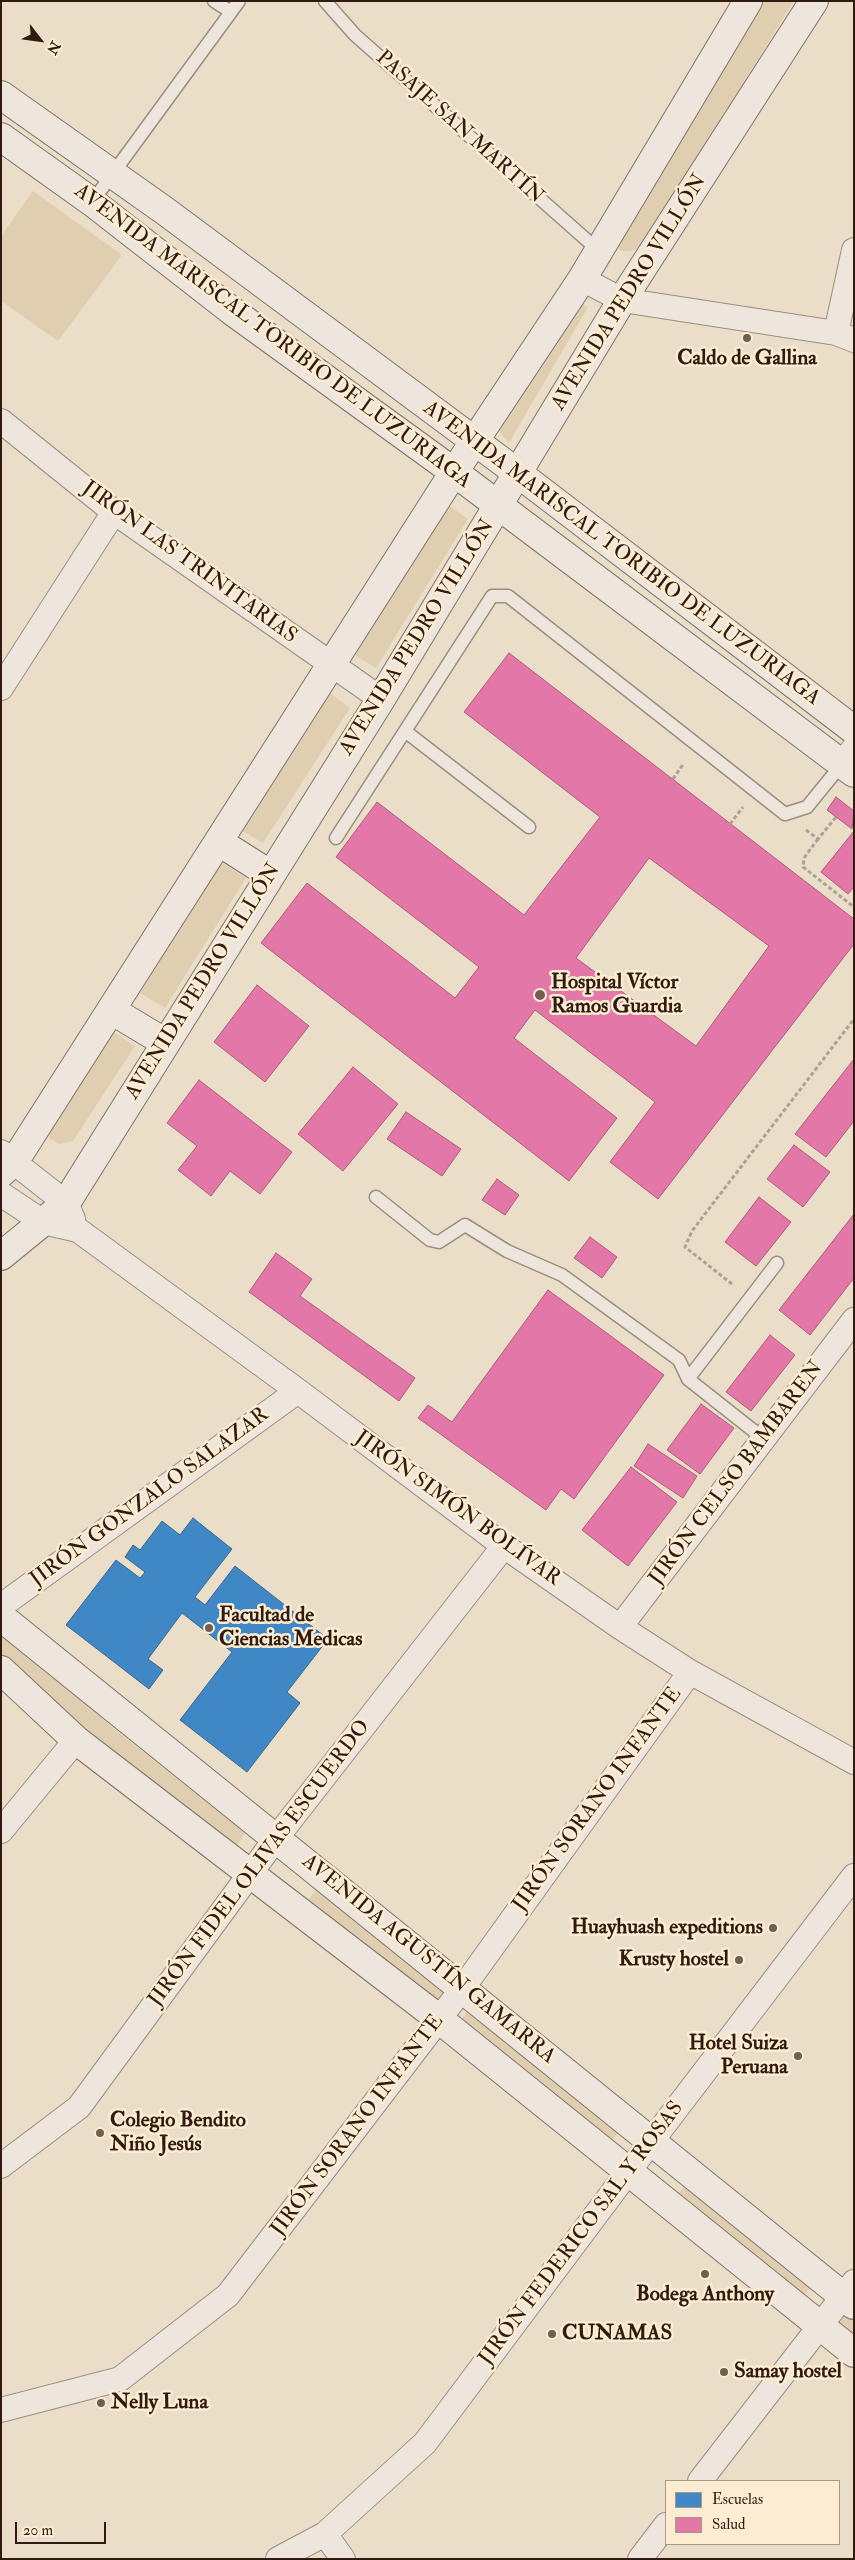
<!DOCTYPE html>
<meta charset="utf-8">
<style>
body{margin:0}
#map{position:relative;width:855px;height:2560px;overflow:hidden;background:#ebdec8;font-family:"IM FELL Double Pica",serif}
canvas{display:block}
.frame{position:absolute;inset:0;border:2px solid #311a0f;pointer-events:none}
.legend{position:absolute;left:665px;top:2480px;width:175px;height:65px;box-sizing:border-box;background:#fbecd2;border:1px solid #aa9884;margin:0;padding:6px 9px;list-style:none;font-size:15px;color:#311a0f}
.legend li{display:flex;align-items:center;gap:10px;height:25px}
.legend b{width:25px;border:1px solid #aa9884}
.north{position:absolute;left:15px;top:15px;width:50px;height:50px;-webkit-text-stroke:4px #fbecd2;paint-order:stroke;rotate:120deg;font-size:14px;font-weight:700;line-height:20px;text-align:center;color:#311a0f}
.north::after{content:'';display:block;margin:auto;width:18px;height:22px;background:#311a0f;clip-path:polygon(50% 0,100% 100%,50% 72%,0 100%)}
.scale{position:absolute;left:15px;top:2522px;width:91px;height:22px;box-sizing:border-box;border:2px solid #311a0f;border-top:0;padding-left:6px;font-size:15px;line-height:18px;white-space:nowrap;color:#311a0f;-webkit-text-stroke:4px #fbecd2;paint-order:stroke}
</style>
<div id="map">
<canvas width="855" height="2560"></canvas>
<div class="frame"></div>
<ul class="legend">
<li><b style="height:14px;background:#3f88c5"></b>Escuelas</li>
<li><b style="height:14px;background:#e377a8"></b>Salud</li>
</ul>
<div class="north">N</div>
<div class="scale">20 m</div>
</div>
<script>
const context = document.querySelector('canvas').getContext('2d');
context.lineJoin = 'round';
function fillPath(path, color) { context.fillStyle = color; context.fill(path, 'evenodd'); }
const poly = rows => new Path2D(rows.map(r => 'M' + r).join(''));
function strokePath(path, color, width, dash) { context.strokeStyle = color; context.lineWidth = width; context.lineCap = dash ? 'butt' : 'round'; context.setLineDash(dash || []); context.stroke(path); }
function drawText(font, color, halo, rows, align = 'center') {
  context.font = font + ' "IM FELL Double Pica",serif'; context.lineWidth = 5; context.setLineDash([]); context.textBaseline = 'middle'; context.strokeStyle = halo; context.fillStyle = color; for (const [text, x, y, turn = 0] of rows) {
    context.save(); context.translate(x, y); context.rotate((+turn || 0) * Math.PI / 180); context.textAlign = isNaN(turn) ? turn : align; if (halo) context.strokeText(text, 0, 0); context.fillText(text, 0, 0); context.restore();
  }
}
fillPath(poly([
 [760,1,794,1,644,243,632,251,621,251,615,243],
 [33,191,122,255,58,341,1,301,1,236],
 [579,302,588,307,509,443,494,426],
 [448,505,468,519,376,668,355,655],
 [328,692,350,708,263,843,237,828],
 [220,862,246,878,165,1008,140,993],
 [112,1031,135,1046,73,1141,59,1144,49,1138,50,1127],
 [1,1631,118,1732,245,1833,235,1849,1,1660],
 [320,1885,447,1987,435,2005,307,1901],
 [471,2005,621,2130,610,2143,459,2023],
 [687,2184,813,2286,799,2300,670,2201],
 [848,2309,854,2314,854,2346,833,2330]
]), '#e0ceb0');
const schools = poly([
 [193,1518,232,1549,195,1597,205,1605,235,1566,328,1639,287,1692,300,1703,247,1772,180,1720,232,1652,182,1613,148,1659,163,1670,149,1689,66,1625,116,1560,140,1578,145,1572,125,1557,133,1545,140,1550,162,1521,180,1535,193,1518]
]);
fillPath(schools, '#3f88c5');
strokePath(schools, '#3b678e', 1);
const health = poly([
 [509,653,854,919,854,944,658,1199,610,1162,655,1102,535,1010,514,1038,617,1118,569,1181,261,943,307,883,455,998,479,967,336,857,377,802,524,915,600,817,464,712,509,653],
 [649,858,769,946,696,1046,576,958,649,858],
 [836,797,854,811,852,829,827,810,836,797],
 [854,831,854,887,848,894,821,872,854,831],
 [257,985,309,1026,265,1082,214,1042,257,985],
 [854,1059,854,1121,826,1157,795,1134,854,1059],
 [353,1067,398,1104,343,1171,298,1134,353,1067],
 [199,1080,292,1152,260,1194,230,1171,211,1196,178,1170,197,1146,167,1123,199,1080],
 [406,1112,461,1149,442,1176,387,1139,406,1112],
 [794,1145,830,1172,803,1207,767,1179,794,1145],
 [497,1179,519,1195,505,1215,482,1200,497,1179],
 [759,1197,791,1222,756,1266,725,1242,759,1197],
 [854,1214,854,1278,810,1335,779,1310,854,1214],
 [590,1237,617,1257,602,1278,574,1258,590,1237],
 [276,1253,312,1279,300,1296,415,1378,399,1401,249,1292,276,1253],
 [548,1290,664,1375,574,1499,561,1489,546,1510,418,1418,428,1405,452,1422,548,1290],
 [770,1335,795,1355,751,1411,726,1392,770,1335],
 [701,1404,734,1428,700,1474,667,1450,701,1404],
 [648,1444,697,1476,683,1498,634,1466,648,1444],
 [631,1467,677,1502,628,1566,582,1530,631,1467]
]);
fillPath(health, '#e377a8');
strokePath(health, '#ae5b7a', 1);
const service = poly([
 [214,1,231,12],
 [325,1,355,35,598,250],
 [92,202,239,1],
 [405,731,529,827],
 [336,838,492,596,508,596,785,814,807,807,842,764],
 [376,1197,430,1240,439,1242,465,1225,507,1251,562,1275,679,1360,688,1379,764,1439],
 [688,1379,777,1263]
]);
const minor = poly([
 [582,279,622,300,836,333,854,340],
 [836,333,854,250],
 [1,421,114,512,381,699],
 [1,688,114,512],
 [842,764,854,748],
 [1,1152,66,1203,73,1219],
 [1,1194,43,1222,78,1230,298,1391,504,1546,620,1627,690,1672,854,1762],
 [1,1606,298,1391],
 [620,1627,854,1320],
 [1,1831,76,1740],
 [1,2166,79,2107,277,1837,504,1546],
 [1,2410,120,2379,228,2295,462,1989,690,1672],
 [700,2481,854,2282],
 [325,2534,343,2559],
 [278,2559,325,2534,425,2443,628,2172,854,1876],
 [640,2559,666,2525]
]);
const secondary = poly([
 [1,95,165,211,519,474,854,730],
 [1,137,92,202,232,311,454,472,854,773],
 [219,842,271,875],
 [111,1010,166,1043],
 [1,1173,14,1162,454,472,582,279,748,1],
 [1,1256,66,1203,381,699,622,300,814,1],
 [1,1617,854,2305],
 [1,1670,76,1740,429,2011,854,2353]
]);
strokePath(service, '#998f81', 15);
strokePath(minor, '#998f81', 26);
strokePath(secondary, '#7f7468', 30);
strokePath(poly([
 [673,779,684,763],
 [730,824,743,807],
 [806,830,818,839,836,817],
 [818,839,804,858,803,867,854,907],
 [732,1284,685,1247,692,1231,854,1019]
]), '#aaa298', 3, [4, 2.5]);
strokePath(service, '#eee6dc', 12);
strokePath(minor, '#eee6dc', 24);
strokePath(secondary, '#eee6dc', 28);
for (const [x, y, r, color] of [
 [747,338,5,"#725f50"],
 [540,995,6,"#725f50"],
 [209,1628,5,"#725f50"],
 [773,1928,5,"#725f50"],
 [739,1960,5,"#725f50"],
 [798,2056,5,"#725f50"],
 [100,2133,5,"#725f50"],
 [705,2274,5,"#725f50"],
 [552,2334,5,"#725f50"],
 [724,2372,5,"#725f50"],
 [101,2403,5,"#725f50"]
]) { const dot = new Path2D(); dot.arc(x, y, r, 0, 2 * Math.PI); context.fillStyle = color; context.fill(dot); strokePath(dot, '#fbecd2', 2); }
drawText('21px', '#311a0f', '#fbecd2', [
 ["PASAJE SAN MARTÍN",459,128,42],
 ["AVENIDA PEDRO VILLÓN",630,293,-58],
 ["AVENIDA MARISCAL TORIBIO DE LUZURIAGA",272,337,37],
 ["AVENIDA MARISCAL TORIBIO DE LUZURIAGA",621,554,37],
 ["JIRÓN LAS TRINITARIAS",189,563,36],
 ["AVENIDA PEDRO VILLÓN",418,638,-58],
 ["AVENIDA PEDRO VILLÓN",204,982,-58],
 ["JIRÓN CELSO BAMBAREN",737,1474,-53],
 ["JIRÓN GONZALO SALAZAR",150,1498,-36],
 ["JIRÓN SIMÓN BOLÍVAR",457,1509,36],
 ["JIRÓN SORANO INFANTE",598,1800,-54],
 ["JIRÓN FIDEL OLIVAS ESCUERDO",260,1864,-53],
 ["AVENIDA AGUSTÍN GAMARRA",428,1960,39],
 ["JIRÓN SORANO INFANTE",358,2126,-53],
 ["JIRÓN FEDERICO SAL Y ROSAS",582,2234,-53]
]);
drawText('bold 21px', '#311a0f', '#fbecd2', [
 ["Caldo de Gallina",747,359,"center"],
 ["Hospital Víctor",551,983],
 ["Ramos Guardia",551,1007],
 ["Facultad de",219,1616],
 ["Ciencias Medicas",219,1640],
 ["Huayhuash expeditions",763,1928,"right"],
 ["Krusty hostel",729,1960,"right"],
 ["Hotel Suiza",788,2044,"right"],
 ["Peruana",788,2068,"right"],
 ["Colegio Bendito",110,2121],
 ["Niño Jesús",110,2145],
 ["Bodega Anthony",705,2295,"center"],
 ["CUNAMAS",562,2334],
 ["Samay hostel",734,2372],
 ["Nelly Luna",111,2403]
], 'left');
</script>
